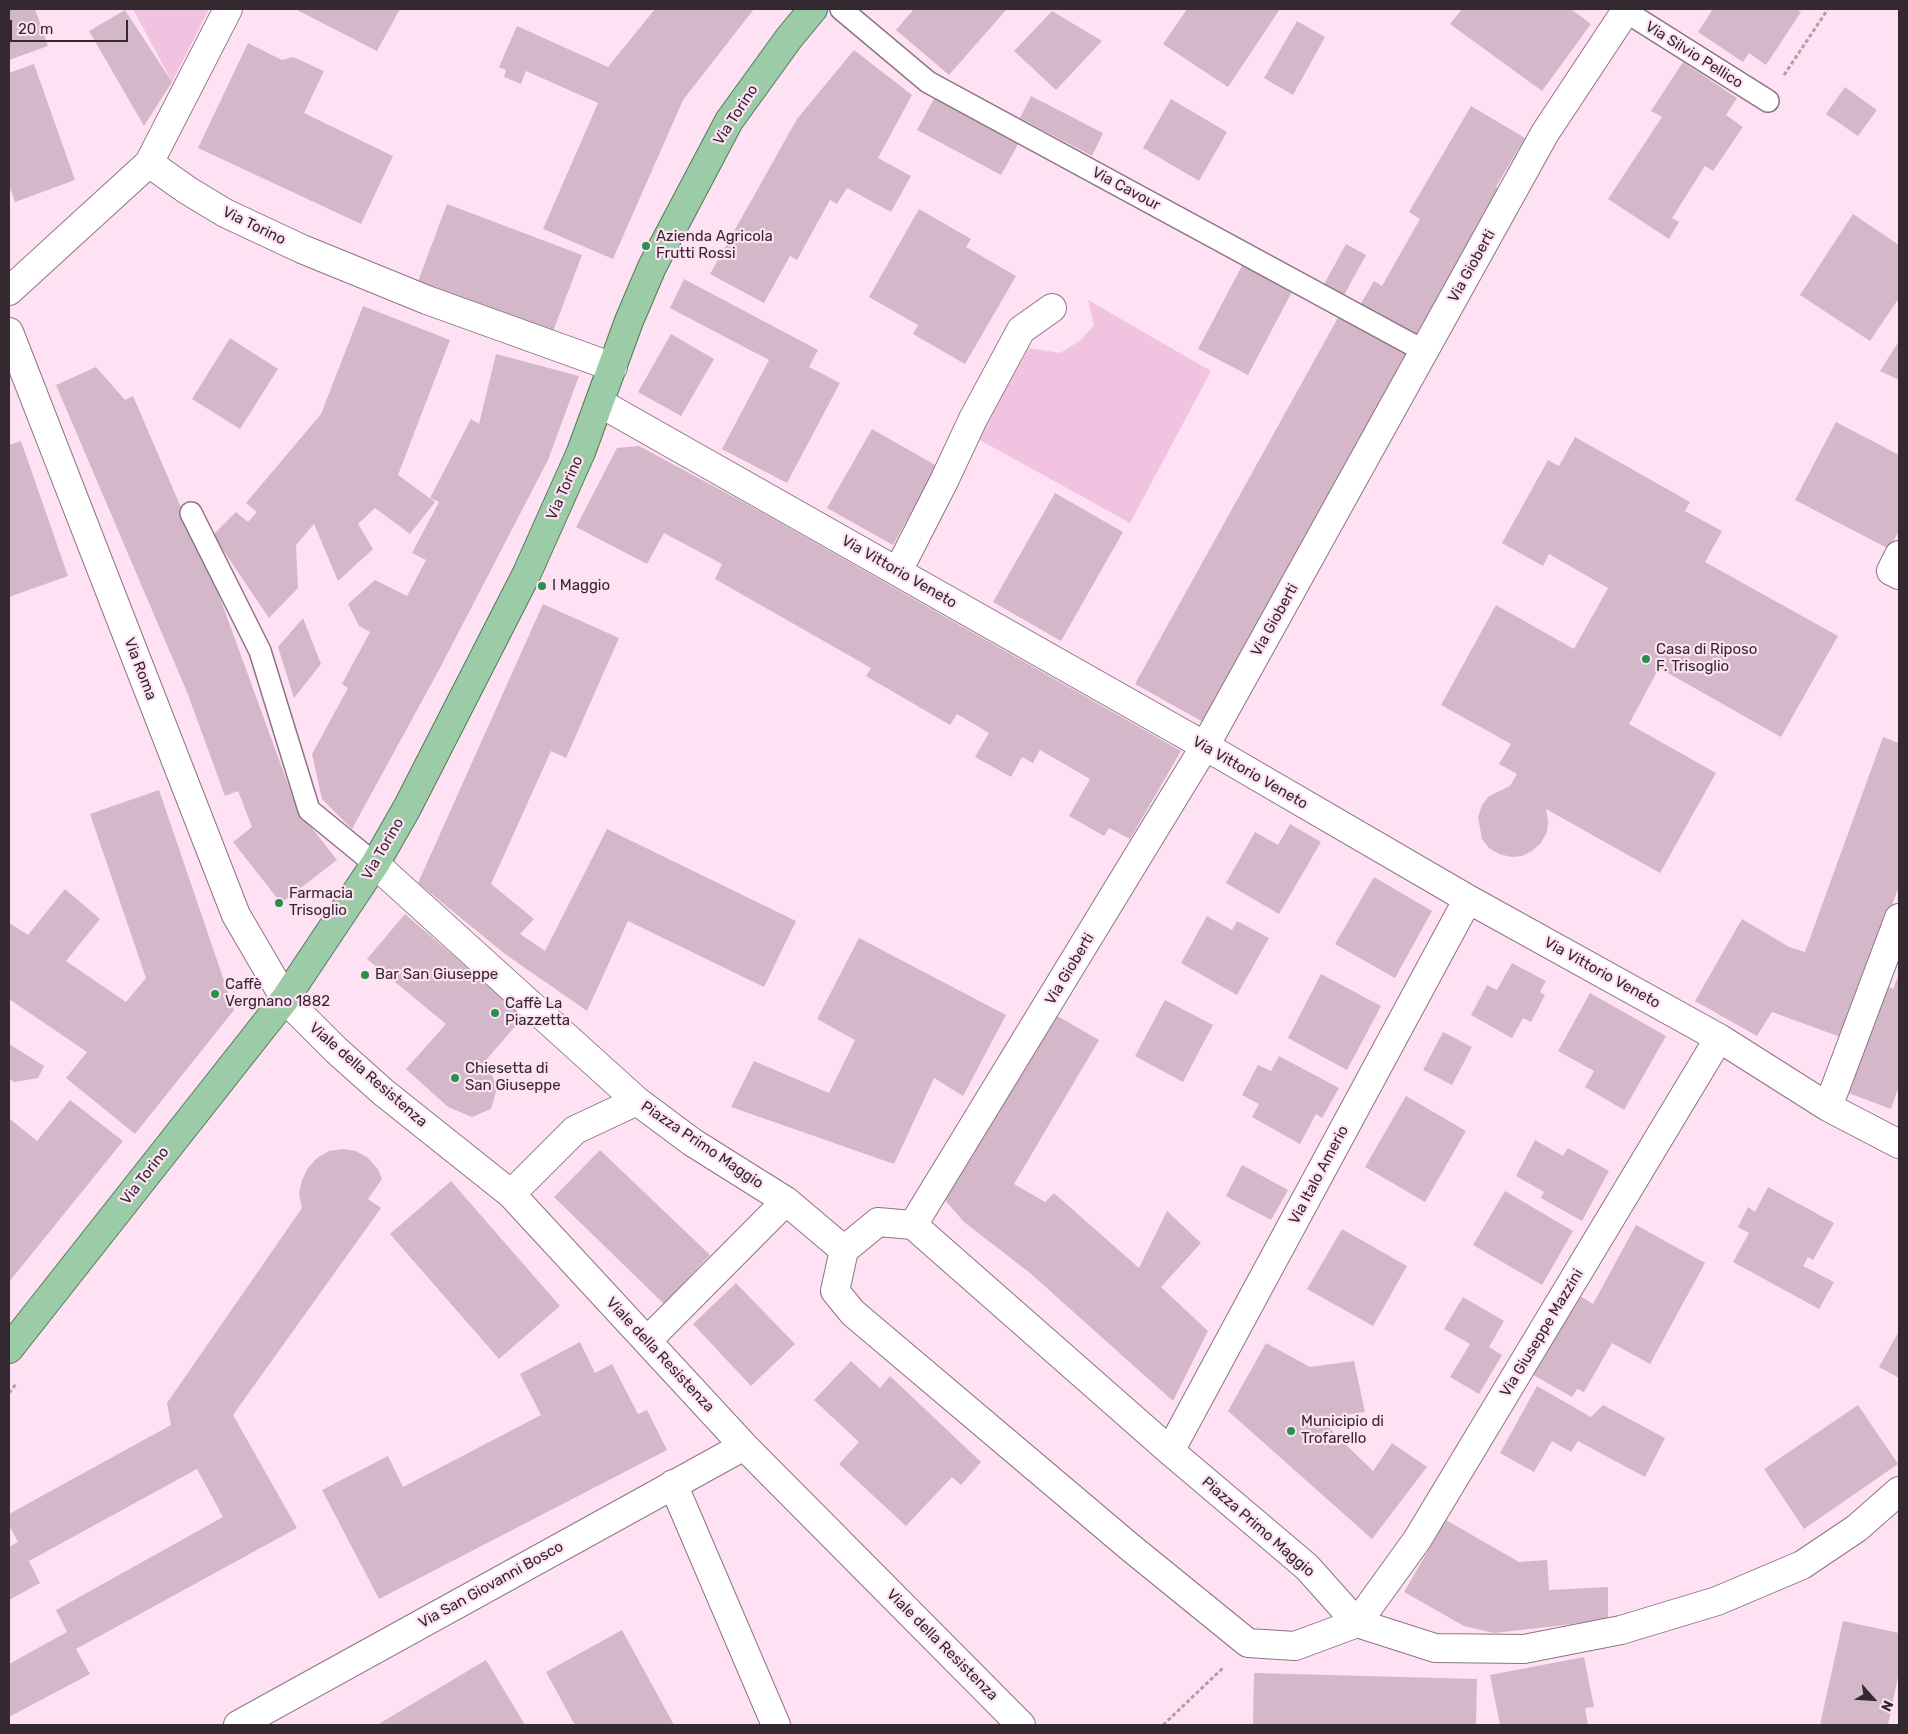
<!DOCTYPE html>
<meta charset="utf-8">
<style>
body{margin:0}
#map{position:relative;width:1908px;height:1734px;overflow:hidden;background:#fee2f4;font-family:Rubik,sans-serif}
canvas{display:block}
.frame{position:absolute;inset:0;border:10px solid #342930;pointer-events:none}
.north{position:absolute;left:1848px;top:1674px;width:50px;height:50px;-webkit-text-stroke:4px #fee2f4;paint-order:stroke;rotate:116deg;font-size:14px;font-weight:700;line-height:20px;text-align:center;color:#342930}
.north::after{content:'';display:block;margin:auto;width:18px;height:22px;background:#342930;clip-path:polygon(50% 0,100% 100%,50% 72%,0 100%)}
.scale{position:absolute;left:10px;top:20px;width:118px;height:22px;box-sizing:border-box;border:2px solid #342930;border-top:0;padding-left:6px;font-size:15px;line-height:18px;white-space:nowrap;color:#342930;-webkit-text-stroke:4px #fee2f4;paint-order:stroke}
</style>
<div id="map">
<canvas width="1908" height="1734"></canvas>
<div class="frame"></div>
<div class="north">N</div>
<div class="scale">20 m</div>
</div>
<script>
const context = document.querySelector('canvas').getContext('2d');
context.lineJoin = 'round';
function fillPath(path, color) { context.fillStyle = color; context.fill(path, 'evenodd'); }
const poly = rows => new Path2D(rows.map(r => 'M' + r).join(''));
function strokePath(path, color, width, dash) { context.strokeStyle = color; context.lineWidth = width; context.lineCap = dash ? 'butt' : 'round'; context.setLineDash(dash || []); context.stroke(path); }
function drawText(font, color, halo, rows, align = 'center') {
  context.font = font + ' Rubik,sans-serif'; context.lineWidth = 4.5; context.setLineDash([]); context.textBaseline = 'middle'; context.strokeStyle = halo; context.fillStyle = color; for (const [text, x, y, turn = 0] of rows) {
    context.save(); context.translate(x, y); context.rotate((+turn || 0) * Math.PI / 180); context.textAlign = isNaN(turn) ? turn : align; if (halo) context.strokeText(text, 0, 0); context.fillText(text, 0, 0); context.restore();
  }
}
fillPath(poly([
 [133,9,209,9,172,82],
 [1088,300,1211,371,1130,523,978,439,1029,348,1060,353,1081,340,1094,325]
]), '#f2c2e1');
fillPath(poly([
 [9,9,35,9,48,46,9,60],
 [295,9,400,9,377,51],
 [655,9,754,9,683,100,613,259,543,229,598,103,526,71,521,84,504,77,506,70,499,67,517,26,608,67],
 [914,9,1007,9,949,75,896,30],
 [1187,9,1280,9,1228,87,1163,44],
 [1462,9,1571,9,1591,24,1542,91,1450,24],
 [1713,9,1795,9,1801,12,1766,65,1749,53,1743,62,1698,32],
 [125,10,172,82,144,126,89,31],
 [1052,11,1102,41,1056,90,1014,51],
 [1297,21,1325,37,1293,95,1264,78],
 [248,43,282,60,293,57,324,71,304,113,393,156,361,224,198,148],
 [854,50,912,95,878,158,911,176,891,212,847,188,837,204,830,200,797,260,790,256,764,303,710,274,797,119],
 [1683,62,1737,98,1726,115,1743,127,1713,171,1705,166,1672,218,1679,222,1669,239,1608,199,1662,117,1651,111],
 [34,64,75,180,15,202,9,185,9,73],
 [1845,87,1877,110,1858,136,1826,114],
 [937,93,1021,139,1001,175,917,130],
 [1031,96,1103,133,1092,156,1020,118],
 [1171,99,1227,132,1199,181,1143,148],
 [1471,106,1525,138,1496,187,1503,192,1417,338,1360,305,1374,281,1382,286,1420,219,1409,212],
 [447,204,582,255,552,334,417,284],
 [919,209,971,239,966,247,1016,276,965,364,913,334,918,325,869,297],
 [1853,214,1899,245,1899,298,1870,341,1800,295],
 [1346,244,1366,255,1343,297,1323,286],
 [1244,262,1294,288,1248,375,1198,349],
 [684,279,818,350,809,367,840,383,787,483,722,449,769,360,670,308],
 [363,306,450,340,398,475,435,502,410,534,375,508,358,524,373,549,338,581,314,524,296,545,298,588,269,618,213,535,236,512,248,522,257,512,246,503,321,414],
 [1340,314,1409,352,1203,722,1135,684],
 [671,334,714,359,681,416,638,392],
 [230,338,278,369,240,429,192,399],
 [1899,341,1899,380,1880,371],
 [496,354,579,376,548,460,440,668,352,829,322,799,312,754,348,688,342,684,370,632,359,626,348,604,375,580,407,596,426,560,412,553,439,502,430,498,471,419,479,424],
 [96,367,125,400,133,396,220,598,297,809,337,860,281,903,233,842,252,827,238,791,225,796,187,692,56,385],
 [1836,422,1899,455,1899,531,1889,549,1795,500],
 [872,429,937,466,893,545,827,508],
 [1575,437,1690,502,1685,511,1722,531,1705,562,1838,636,1781,737,1659,668,1629,724,1716,773,1660,873,1546,809,1548,821,1547,832,1541,843,1532,851,1522,856,1511,857,1499,854,1489,848,1482,839,1478,817,1482,805,1489,796,1510,786,1517,774,1499,764,1511,744,1441,705,1496,605,1574,649,1608,588,1549,554,1543,566,1502,543,1548,460,1559,466],
 [21,441,68,576,9,597,9,445],
 [639,446,754,508,1181,751,1130,839,1109,828,1104,836,1069,816,1090,779,1040,750,1033,763,1022,757,1011,777,975,757,989,733,957,714,950,725,866,676,871,668,715,579,722,564,664,533,647,564,576,527,617,448],
 [1055,493,1123,532,1061,641,993,602],
 [543,604,619,638,566,758,551,751,491,884,534,919,520,934,545,951,607,829,796,921,764,987,628,921,587,1011,505,954,418,883],
 [303,618,321,664,294,698,278,647],
 [1883,737,1899,743,1899,886,1843,1038,1772,1012,1757,1036,1695,1001,1742,919,1789,947,1805,952],
 [159,790,234,1010,135,1134,66,1078,87,1052,9,999,9,923,28,935,65,889,100,919,66,961,126,1002,146,978,90,814],
 [1290,824,1321,842,1279,914,1226,883,1255,832,1278,845],
 [1374,877,1432,911,1395,978,1335,944],
 [405,914,524,1016,486,1060,497,1088,491,1109,472,1117,448,1107,406,1069,446,1024,367,959],
 [1207,916,1232,930,1237,921,1269,938,1237,995,1181,963],
 [859,938,1006,1015,963,1096,934,1078,894,1164,731,1107,754,1061,829,1093,855,1040,817,1019],
 [1512,963,1546,981,1540,992,1545,995,1531,1022,1523,1018,1512,1038,1471,1015,1487,985,1497,990],
 [1321,974,1381,1006,1347,1070,1288,1038],
 [1899,974,1899,1086,1891,1109,1843,1091,1883,985,1893,989],
 [1590,993,1666,1036,1624,1110,1585,1087,1594,1071,1558,1051],
 [1165,1000,1213,1025,1183,1082,1135,1056],
 [1054,1014,1099,1040,1014,1184,1045,1202,1054,1193,1139,1268,1167,1211,1201,1243,1161,1287,1208,1331,1173,1401,1030,1273,964,1222,944,1199],
 [1443,1032,1472,1047,1452,1085,1423,1070],
 [9,1044,44,1066,38,1078,14,1082,9,1079],
 [1279,1056,1339,1088,1322,1118,1316,1114,1300,1144,1252,1117,1259,1104,1242,1095,1258,1065,1271,1071],
 [1406,1096,1466,1131,1425,1202,1365,1167],
 [70,1100,123,1141,9,1282,9,1118,37,1141],
 [1535,1140,1563,1156,1568,1148,1609,1171,1582,1221,1541,1198,1544,1192,1516,1176],
 [343,1149,356,1151,368,1158,378,1169,382,1179,368,1199,381,1208,233,1415,297,1528,76,1649,90,1674,9,1717,9,1664,67,1632,56,1610,223,1517,197,1469,29,1561,40,1583,9,1600,9,1547,18,1542,9,1525,9,1514,171,1425,167,1403,302,1208,299,1194,302,1180,308,1168,317,1158,329,1151],
 [600,1150,710,1255,664,1304,554,1197],
 [1242,1165,1288,1190,1271,1220,1226,1196],
 [451,1181,560,1306,499,1359,390,1234],
 [1768,1187,1834,1223,1813,1260,1808,1257,1803,1266,1834,1282,1819,1309,1733,1262,1749,1233,1738,1227,1748,1207,1755,1212],
 [1505,1191,1573,1231,1542,1285,1473,1245],
 [1636,1225,1705,1263,1650,1364,1612,1343,1584,1392,1577,1389,1572,1397,1530,1373,1575,1293,1593,1304],
 [1342,1229,1407,1266,1373,1326,1307,1289],
 [736,1283,795,1344,751,1386,693,1324],
 [1463,1297,1504,1321,1489,1347,1502,1355,1479,1394,1450,1377,1470,1344,1444,1329],
 [1899,1331,1899,1378,1879,1367],
 [580,1342,595,1373,612,1364,638,1414,647,1410,667,1450,379,1599,322,1490,388,1456,403,1487,541,1415,520,1374],
 [1266,1343,1310,1367,1354,1361,1365,1412,1320,1419,1373,1471,1392,1443,1427,1467,1372,1539,1228,1411],
 [851,1361,880,1388,890,1376,981,1462,961,1485,952,1477,906,1526,839,1464,859,1442,814,1400],
 [1537,1386,1591,1417,1603,1405,1665,1438,1645,1477,1578,1441,1571,1452,1552,1441,1534,1472,1500,1453],
 [1858,1405,1898,1464,1804,1529,1764,1469],
 [1446,1520,1519,1562,1547,1560,1549,1590,1608,1587,1608,1620,1494,1633,1464,1626,1404,1592],
 [1843,1621,1899,1633,1899,1672,1888,1725,1820,1725],
 [622,1630,674,1725,575,1725,546,1672],
 [1584,1657,1594,1707,1585,1708,1588,1725,1500,1725,1490,1675],
 [486,1660,525,1725,377,1725],
 [1254,1673,1477,1679,1476,1725,1253,1725]
]), '#d4b8ca');
const lane = poly([
 [841,9,928,82,1424,351],
 [1625,11,1768,101],
 [191,513,260,651,309,810,375,864]
]);
const street = poly([
 [149,163,187,190,225,213,302,249,427,300,613,367],
 [9,291,149,163,228,9],
 [9,332,236,915,285,999,336,1050,383,1092,511,1194,744,1446,1021,1725],
 [600,403,1205,746,1468,899,1719,1038,1828,1107,1899,1144],
 [1899,555,1891,571,1899,575],
 [898,571,944,481,973,419,1021,330,1052,308],
 [375,864,637,1101],
 [1828,1107,1899,918],
 [511,1194,575,1130,637,1101,692,1142,786,1201,844,1250],
 [878,1222,913,1225,1170,1451,1307,1567,1357,1623,1295,1646,1248,1643,1131,1548,853,1313,835,1291,844,1250,878,1222],
 [913,1225,1205,746,1545,133,1627,9],
 [647,1341,786,1201],
 [1170,1451,1468,899],
 [673,1484,776,1725],
 [1357,1623,1417,1540,1719,1038],
 [1357,1623,1435,1648,1524,1649,1621,1630,1717,1601,1802,1565,1857,1528,1899,1491],
 [238,1725,744,1446]
]);
const primary = poly([
 [9,1349,285,999,375,864,407,808,527,573,581,452,629,321,652,267,729,121,789,38,813,9]
]);
strokePath(lane, '#8d7485', 24);
strokePath(street, '#8d7485', 30);
strokePath(primary, '#4d7c57', 30);
strokePath(poly([
 [1784,75,1828,9],
 [9,1393,16,1384],
 [1163,1725,1224,1667]
]), '#b39eab', 3, [4, 2.5]);
strokePath(lane, '#fff', 21);
strokePath(street, '#fff', 28);
strokePath(primary, '#9ccba7', 28);
for (const [x, y, r, color] of [
 [646,246,5,"#269149"],
 [542,586,5,"#269149"],
 [1646,659,5,"#269149"],
 [279,903,5,"#269149"],
 [365,975,5,"#269149"],
 [215,994,5,"#269149"],
 [495,1013,5,"#269149"],
 [455,1078,5,"#269149"],
 [1291,1431,5,"#269149"]
]) { const dot = new Path2D(); dot.arc(x, y, r, 0, 2 * Math.PI); context.fillStyle = color; context.fill(dot); strokePath(dot, '#fee2f4', 2); }
drawText('15px', '#342930', '#fee2f4', [
 ["Via Silvio Pellico",1694,55,32],
 ["Via Torino",736,115,-57],
 ["Via Cavour",1126,189,28],
 ["Via Torino",254,226,26],
 ["Via Gioberti",1472,266,-61],
 ["Via Torino",565,488,-66],
 ["Via Vittorio Veneto",899,572,30],
 ["Via Gioberti",1275,620,-61],
 ["Via Roma",140,669,69],
 ["Via Vittorio Veneto",1250,773,30],
 ["Via Torino",383,849,-60],
 ["Via Gioberti",1070,969,-59],
 ["Via Vittorio Veneto",1602,973,29],
 ["Viale della Resistenza",368,1075,41],
 ["Piazza Primo Maggio",702,1145,34],
 ["Via Italo Amerio",1319,1175,-62],
 ["Via Torino",145,1176,-52],
 ["Via Giuseppe Mazzini",1542,1333,-59],
 ["Viale della Resistenza",660,1355,47],
 ["Piazza Primo Maggio",1258,1527,41],
 ["Via San Giovanni Bosco",491,1585,-29],
 ["Viale della Resistenza",942,1645,45]
]);
drawText('15px', '#342930', '#fee2f4', [
 ["Azienda Agricola",656,237],
 ["Frutti Rossi",656,254],
 ["I Maggio",552,586],
 ["Casa di Riposo",1656,650],
 ["F. Trisoglio",1656,667],
 ["Farmacia",289,894],
 ["Trisoglio",289,911],
 ["Bar San Giuseppe",375,975],
 ["Caffè",225,985],
 ["Vergnano 1882",225,1002],
 ["Caffè La",505,1004],
 ["Piazzetta",505,1021],
 ["Chiesetta di",465,1069],
 ["San Giuseppe",465,1086],
 ["Municipio di",1301,1422],
 ["Trofarello",1301,1439]
], 'left');
</script>
